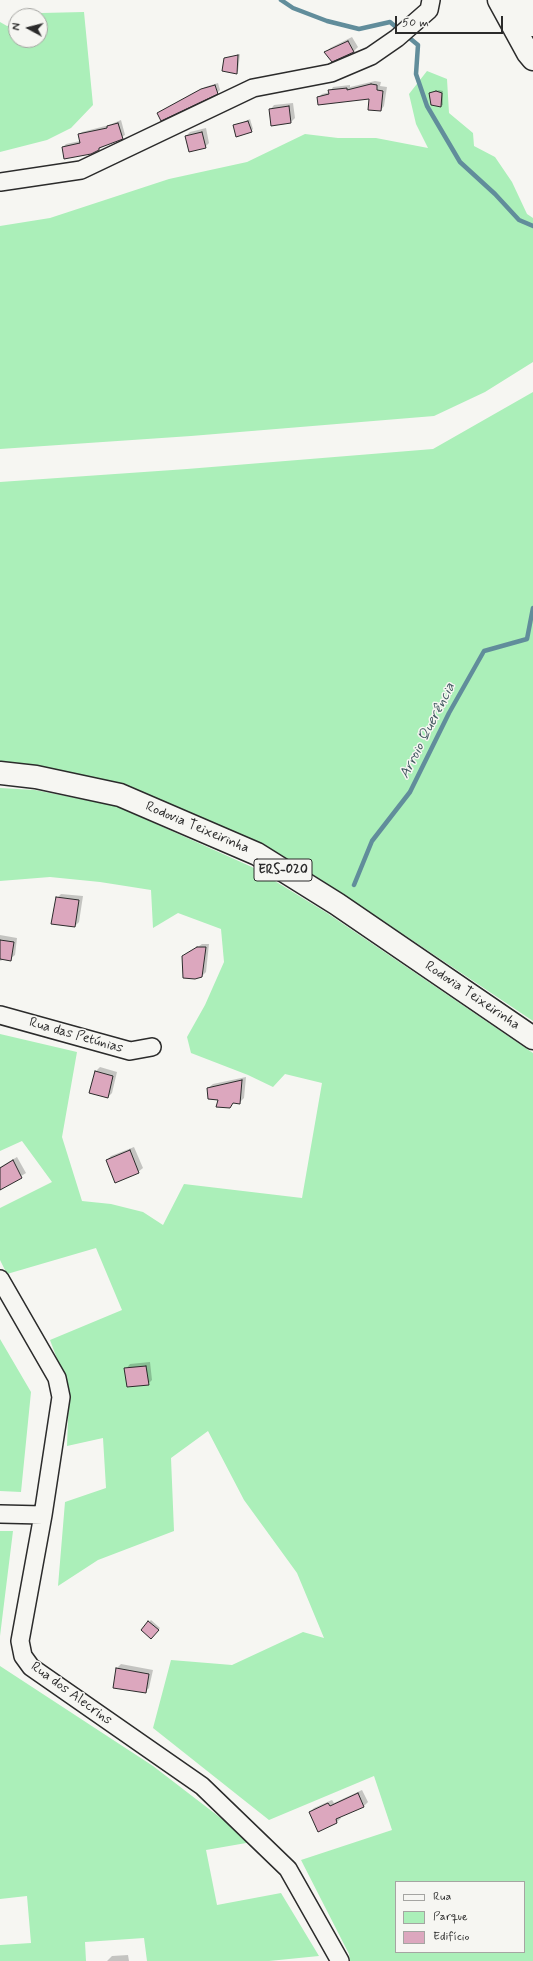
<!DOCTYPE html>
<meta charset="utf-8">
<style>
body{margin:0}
#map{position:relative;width:533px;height:1961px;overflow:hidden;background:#f6f6f2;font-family:Mynerve,sans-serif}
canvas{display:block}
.legend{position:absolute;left:395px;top:1881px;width:130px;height:72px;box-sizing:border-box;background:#f6f6f2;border:1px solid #a5a5a2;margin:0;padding:5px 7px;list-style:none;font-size:12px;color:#2b2b2b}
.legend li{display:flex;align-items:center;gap:8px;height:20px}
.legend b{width:20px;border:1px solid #a5a5a2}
.north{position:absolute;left:8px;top:8px;width:40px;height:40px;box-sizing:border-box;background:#f6f6f2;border:1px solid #a5a5a2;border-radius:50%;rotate:277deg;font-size:11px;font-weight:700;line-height:16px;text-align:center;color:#2b2b2b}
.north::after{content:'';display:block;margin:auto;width:14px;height:18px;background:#2b2b2b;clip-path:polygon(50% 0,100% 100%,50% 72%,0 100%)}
.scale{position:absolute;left:395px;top:16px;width:108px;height:18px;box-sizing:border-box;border:2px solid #2b2b2b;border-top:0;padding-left:5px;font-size:12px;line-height:14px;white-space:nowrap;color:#2b2b2b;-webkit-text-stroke:3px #f6f6f2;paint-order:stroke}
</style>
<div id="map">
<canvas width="533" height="1961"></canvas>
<ul class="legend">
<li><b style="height:5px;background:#f6f6f2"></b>Rua</li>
<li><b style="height:11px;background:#abefb9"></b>Parque</li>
<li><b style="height:11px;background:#dca7be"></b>Edifício</li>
</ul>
<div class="north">N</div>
<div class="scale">50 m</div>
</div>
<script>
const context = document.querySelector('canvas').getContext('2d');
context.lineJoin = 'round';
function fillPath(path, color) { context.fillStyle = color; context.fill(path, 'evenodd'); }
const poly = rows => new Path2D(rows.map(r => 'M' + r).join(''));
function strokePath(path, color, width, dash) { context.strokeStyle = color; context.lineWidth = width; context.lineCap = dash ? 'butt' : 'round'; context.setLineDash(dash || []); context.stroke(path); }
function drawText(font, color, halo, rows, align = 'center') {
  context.font = font + ' Mynerve,sans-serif'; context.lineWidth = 3; context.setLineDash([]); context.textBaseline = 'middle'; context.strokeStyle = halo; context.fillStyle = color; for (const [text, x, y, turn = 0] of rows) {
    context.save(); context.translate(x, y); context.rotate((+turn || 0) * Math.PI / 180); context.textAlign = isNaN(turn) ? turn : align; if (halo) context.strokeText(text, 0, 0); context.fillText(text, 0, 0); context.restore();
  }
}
fillPath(poly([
 [84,12,93,105,71,128,47,140,0,152,0,22,7,26,16,23,16,40,40,40,40,16,34,16,41,13],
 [427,71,447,79,449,113,473,133,474,146,495,157,512,182,527,214,533,218,533,362,485,392,434,416,191,436,0,449,0,226,50,218,169,179,247,162,305,134,338,138,376,138,428,148,416,124,409,94],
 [533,392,533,1021,349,898,264,848,0,764,0,482,187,469,433,449],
 [0,788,35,790,116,806,252,867,327,913,533,1053,533,1961,350,1961,349,1954,301,1860,392,1830,374,1776,269,1820,153,1728,171,1660,232,1665,303,1632,324,1638,297,1573,244,1500,208,1431,171,1458,174,1531,98,1560,58,1586,65,1502,106,1488,103,1438,67,1446,69,1391,50,1340,122,1310,96,1248,7,1274,0,1260,0,1208,52,1182,22,1141,0,1151,0,1034,77,1052,62,1137,82,1201,111,1204,143,1212,163,1225,184,1184,302,1198,322,1083,285,1074,273,1087,248,1075,191,1053,187,1037,205,1005,224,962,221,929,178,913,153,928,151,890,100,882,50,877,0,881],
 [396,1882,524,1882,524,1952,396,1952],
 [0,1339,31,1392,21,1492,0,1491],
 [0,1531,13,1531,0,1636],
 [0,1666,153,1766,252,1842,206,1850,217,1905,281,1893,319,1956,269,1961,147,1961,144,1938,85,1942,86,1961,0,1961,0,1945,31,1943,27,1896,0,1899]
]), '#abefb9');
fillPath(poly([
 [352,37,358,47,354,51,326,52,330,48],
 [240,54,238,71,236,73,225,59],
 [375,81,381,82,380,86,387,87,384,106,381,110,370,98,318,98,322,94,330,92,333,87,350,85,350,87],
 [218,83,220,90,217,93,161,111,205,87],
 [439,90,443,91,443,105,441,106,430,93],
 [293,103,295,118,291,122,272,125,270,110,274,105],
 [250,119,253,129,251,131,234,126],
 [121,120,125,135,99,149,63,147,66,144,80,141,79,135,82,132,109,125],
 [206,128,209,143,205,147,186,136,190,132],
 [61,894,83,896,79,922,75,926,57,898],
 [0,935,17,938,15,955,10,959,5,959,0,961],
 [202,944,209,944,206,972,202,976,183,957],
 [100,1067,117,1072,112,1093,108,1097,96,1071],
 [246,1077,244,1098,240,1102,234,1102,229,1107,208,1088,213,1084],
 [134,1147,143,1168,138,1172,107,1160,111,1156],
 [17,1157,26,1173,2,1188,0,1185,0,1167],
 [150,1362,152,1380,148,1384,126,1369,130,1364],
 [151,1620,160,1628,151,1637,142,1630],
 [121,1664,153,1670,149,1688,145,1692,117,1668],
 [362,1790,368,1802,364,1806,340,1816,341,1818,337,1822,319,1830,310,1812,314,1808,332,1800,334,1803],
 [128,1955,129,1961,107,1961,112,1956]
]), '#0003');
strokePath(poly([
 [281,0,293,8,327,21,359,29,390,22,418,45,416,74,427,106,460,162,495,194,519,220,533,226],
 [354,885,372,841,410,792,449,713,484,651,527,639,533,608]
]), '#618d9b', 4.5);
const building = poly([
 [348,41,354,52,332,62,324,52,348,41],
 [238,55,237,74,222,71,224,58,238,55],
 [371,84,377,85,377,90,383,91,381,111,368,110,369,99,318,105,317,97,329,94,328,90,347,88,347,90,371,84],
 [215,85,218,94,161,121,157,113,201,89,215,85],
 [436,91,442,93,441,107,431,105,429,93,436,91],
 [289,106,291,123,271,126,269,109,289,106],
 [248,121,252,132,236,137,233,125,248,121],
 [118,123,123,139,99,148,99,150,91,154,64,159,62,147,80,143,78,134,107,128,107,126,118,123],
 [202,132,206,148,189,152,185,136,202,132],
 [56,897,79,900,75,927,51,924,56,897],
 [0,940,14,942,11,961,0,959,0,940],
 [197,947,206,947,202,977,195,979,183,978,182,956,197,947],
 [95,1071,113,1076,108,1098,89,1093,95,1071],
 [242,1080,240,1104,233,1103,230,1108,216,1107,218,1100,208,1099,207,1088,242,1080],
 [130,1150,139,1173,115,1183,106,1160,130,1150],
 [13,1160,22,1178,0,1190,0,1168,13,1160],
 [146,1366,149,1385,127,1387,124,1368,146,1366],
 [148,1621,159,1630,151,1639,141,1630,148,1621],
 [116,1668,149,1674,146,1693,113,1688,116,1668],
 [358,1793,364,1807,336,1819,337,1823,318,1832,309,1812,328,1803,330,1806,358,1793]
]);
fillPath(building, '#dca7be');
strokePath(building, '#2b2b2b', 1);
const street = poly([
 [0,182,81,170,253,88,331,73,371,56,397,38,429,10,431,0],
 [0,1015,130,1051,152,1047],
 [0,1279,57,1378,61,1397,43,1515,20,1641,23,1656,31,1667,202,1786,288,1869,340,1961],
 [0,1514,43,1515]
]);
const secondary = poly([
 [499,0,528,53,533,59],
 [521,0,533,25]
]);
const primary = poly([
 [0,773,36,777,120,795,257,854,337,904,533,1038]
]);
strokePath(street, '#2b2b2b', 20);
strokePath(secondary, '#2b2b2b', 25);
strokePath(primary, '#2b2b2b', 25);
strokePath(street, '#f6f6f2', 17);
strokePath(secondary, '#f6f6f2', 22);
strokePath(primary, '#f6f6f2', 22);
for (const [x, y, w] of [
 [283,870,58]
]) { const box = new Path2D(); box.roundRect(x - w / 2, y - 11, w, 22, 3); context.fillStyle = '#f6f6f2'; context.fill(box); strokePath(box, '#2b2b2b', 1); }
drawText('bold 13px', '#2b2b2b', null, [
 ["ERS-020",283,870]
]);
drawText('14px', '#2b2b2b', '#f6f6f2', [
 ["Rodovia Teixeirinha",197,828,23],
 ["Rodovia Teixeirinha",472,996,34],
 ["Rua das Petúnias",76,1036,16],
 ["Rua dos Alecrins",71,1694,36]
]);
drawText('italic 15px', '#465c63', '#f6f6f2', [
 ["Arroio Querência",428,731,-63]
]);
</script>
